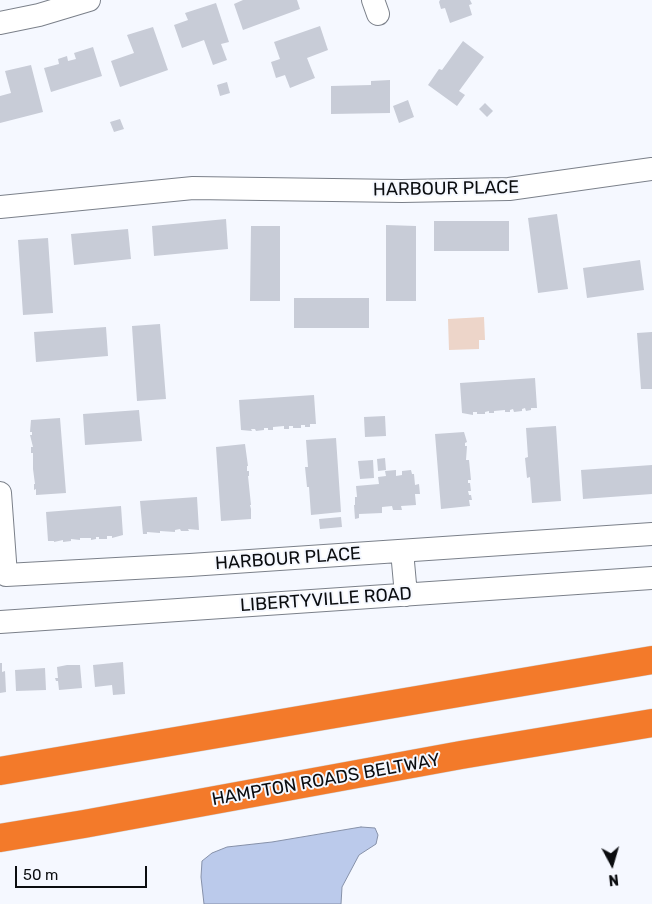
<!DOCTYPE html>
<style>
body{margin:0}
#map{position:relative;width:652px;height:904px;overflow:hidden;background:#f5f8ff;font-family:Rubik,sans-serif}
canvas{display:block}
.north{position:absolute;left:587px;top:839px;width:50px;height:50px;-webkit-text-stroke:4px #f5f8ff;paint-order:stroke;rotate:174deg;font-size:14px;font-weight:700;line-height:20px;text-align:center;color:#0b0d10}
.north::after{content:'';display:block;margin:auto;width:18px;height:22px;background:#0b0d10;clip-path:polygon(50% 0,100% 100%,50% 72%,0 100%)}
.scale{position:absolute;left:15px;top:866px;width:132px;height:22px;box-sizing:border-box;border:2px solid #0b0d10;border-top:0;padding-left:6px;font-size:15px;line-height:18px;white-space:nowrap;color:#0b0d10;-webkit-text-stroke:4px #f5f8ff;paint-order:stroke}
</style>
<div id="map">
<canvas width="652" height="904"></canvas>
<div class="north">N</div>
<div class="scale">50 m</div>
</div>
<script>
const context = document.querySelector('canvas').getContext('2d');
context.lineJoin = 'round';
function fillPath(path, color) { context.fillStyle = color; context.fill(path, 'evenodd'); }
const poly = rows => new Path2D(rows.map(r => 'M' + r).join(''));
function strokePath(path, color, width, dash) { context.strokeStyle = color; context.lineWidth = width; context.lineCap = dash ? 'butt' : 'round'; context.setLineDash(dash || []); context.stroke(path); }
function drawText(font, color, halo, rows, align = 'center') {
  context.font = font + ' Rubik,sans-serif'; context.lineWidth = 4; context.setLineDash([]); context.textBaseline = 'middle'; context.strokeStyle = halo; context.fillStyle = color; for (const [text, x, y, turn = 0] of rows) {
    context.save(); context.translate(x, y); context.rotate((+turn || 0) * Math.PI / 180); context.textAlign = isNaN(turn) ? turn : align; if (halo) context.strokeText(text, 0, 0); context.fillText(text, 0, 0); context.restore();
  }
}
fillPath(poly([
 [484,317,485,340,479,340,479,349,449,350,448,319]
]), '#edd5c9');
const water = poly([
 [361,827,375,828,378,835,376,844,359,855,342,887,341,904,204,904,201,877,202,861,212,853,227,847,272,842,361,827]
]);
fillPath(water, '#bbcaeb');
strokePath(water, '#8691a9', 1);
fillPath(poly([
 [243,0,297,0,300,9,243,30,234,4],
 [440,0,470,0,472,4,469,5,472,15,450,23,445,8,441,9,439,2],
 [216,3,229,42,221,44,227,60,213,65,204,40,182,48,174,25,188,20,185,13],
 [320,26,328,50,307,58,315,78,290,88,285,75,276,78,271,62,280,59,274,42],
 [153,27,168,70,120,87,111,61,134,53,127,35],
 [463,41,484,57,459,91,465,95,457,106,428,85,439,69,442,70],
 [93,47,102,76,51,92,44,68,59,64,58,59,67,56,68,61,76,59,74,53],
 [31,65,43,112,0,123,0,96,11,93,5,71],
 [390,80,390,113,331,114,331,86,371,85,371,81],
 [227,82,230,93,220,96,217,85],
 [408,100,414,117,399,123,393,106],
 [485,103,493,111,487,117,479,109],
 [120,119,124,129,114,132,110,122],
 [557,214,568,289,538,293,528,218],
 [226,219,228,249,154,256,152,226],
 [434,221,509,221,509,251,434,251],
 [386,225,416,226,416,301,386,301],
 [251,226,280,226,280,301,250,301],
 [128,229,131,259,74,265,71,234],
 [48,238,53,313,23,315,18,240],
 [640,260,644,290,587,298,583,268],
 [294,298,369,298,369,328,294,328],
 [160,324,166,399,137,401,132,326],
 [106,327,108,356,36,362,34,332],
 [652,332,652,389,641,389,637,333],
 [535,378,537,408,531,408,531,410,526,411,525,408,522,409,522,411,514,412,513,409,510,410,510,412,505,412,505,410,494,411,494,413,489,413,489,411,485,412,485,414,477,414,477,412,473,412,473,415,462,413,460,383],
 [314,395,316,424,310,424,310,427,305,427,305,425,301,425,301,428,293,428,293,426,289,426,289,429,284,429,284,426,273,427,273,430,268,430,268,428,264,428,264,430,256,431,255,429,251,429,252,431,241,430,239,400],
 [139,410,142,441,85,445,83,414],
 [385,416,386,436,365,437,364,417],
 [60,418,66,493,36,495,36,489,34,490,34,484,35,484,33,469,33,453,31,453,31,447,33,447,30,435,32,435,32,432,30,432,31,420],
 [556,426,561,501,532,503,530,477,527,478,525,458,528,457,526,428],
 [464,432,467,442,465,443,465,446,467,446,466,460,469,460,471,480,468,480,468,483,470,483,471,491,468,491,469,495,471,495,472,500,469,500,470,506,441,509,435,434],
 [336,438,341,512,311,515,309,487,307,487,305,467,308,467,306,440],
 [245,444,248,466,247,466,247,471,249,471,249,476,248,476,251,505,250,505,251,509,251,519,221,521,216,447],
 [385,458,386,470,378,471,377,459],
 [373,460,374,478,360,479,358,461],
 [652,465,652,494,583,499,581,470],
 [396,470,396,476,402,475,402,471,411,470,412,474,414,474,415,485,419,484,420,494,415,494,416,505,401,506,402,510,393,510,392,506,382,507,382,513,359,514,359,518,355,519,354,505,355,505,355,497,357,497,356,486,379,484,378,477,386,476,385,471],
 [197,497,199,530,188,529,189,531,181,531,180,529,175,530,175,532,160,531,160,533,147,532,147,534,143,534,140,501],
 [121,506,123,535,112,538,112,536,107,536,107,539,99,539,99,537,96,537,96,539,91,540,91,538,80,538,80,540,71,539,71,541,63,542,63,540,54,542,54,541,48,541,46,512],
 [341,517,342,527,320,529,319,519],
 [123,662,125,694,113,695,112,685,95,687,93,665],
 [0,663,2,663,2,672,5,671,6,692,0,693],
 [67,665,80,665,82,688,59,690,58,681,56,681,55,678,58,678,57,667],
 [45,668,46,690,16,691,15,670]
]), '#c8ccd7');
const minor = poly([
 [373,0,378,14],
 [0,23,39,15,89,0],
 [0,207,193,188,402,191,509,189,652,169],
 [0,493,6,575,190,565,652,534],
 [402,551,406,595],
 [0,622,652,578]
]);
const highway = poly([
 [0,771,652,660],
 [0,838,84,824,461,755,652,723]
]);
strokePath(minor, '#7b808a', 24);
strokePath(highway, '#d3d3d4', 29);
strokePath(minor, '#fff', 22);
strokePath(highway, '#f37a2a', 28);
drawText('18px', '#0b0d10', '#f5f8ff', [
 ["HARBOUR PLACE",446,189,-1],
 ["HARBOUR PLACE",288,559,-4],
 ["LIBERTYVILLE ROAD",326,600,-4],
 ["HAMPTON ROADS BELTWAY",326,780,-10]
]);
</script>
